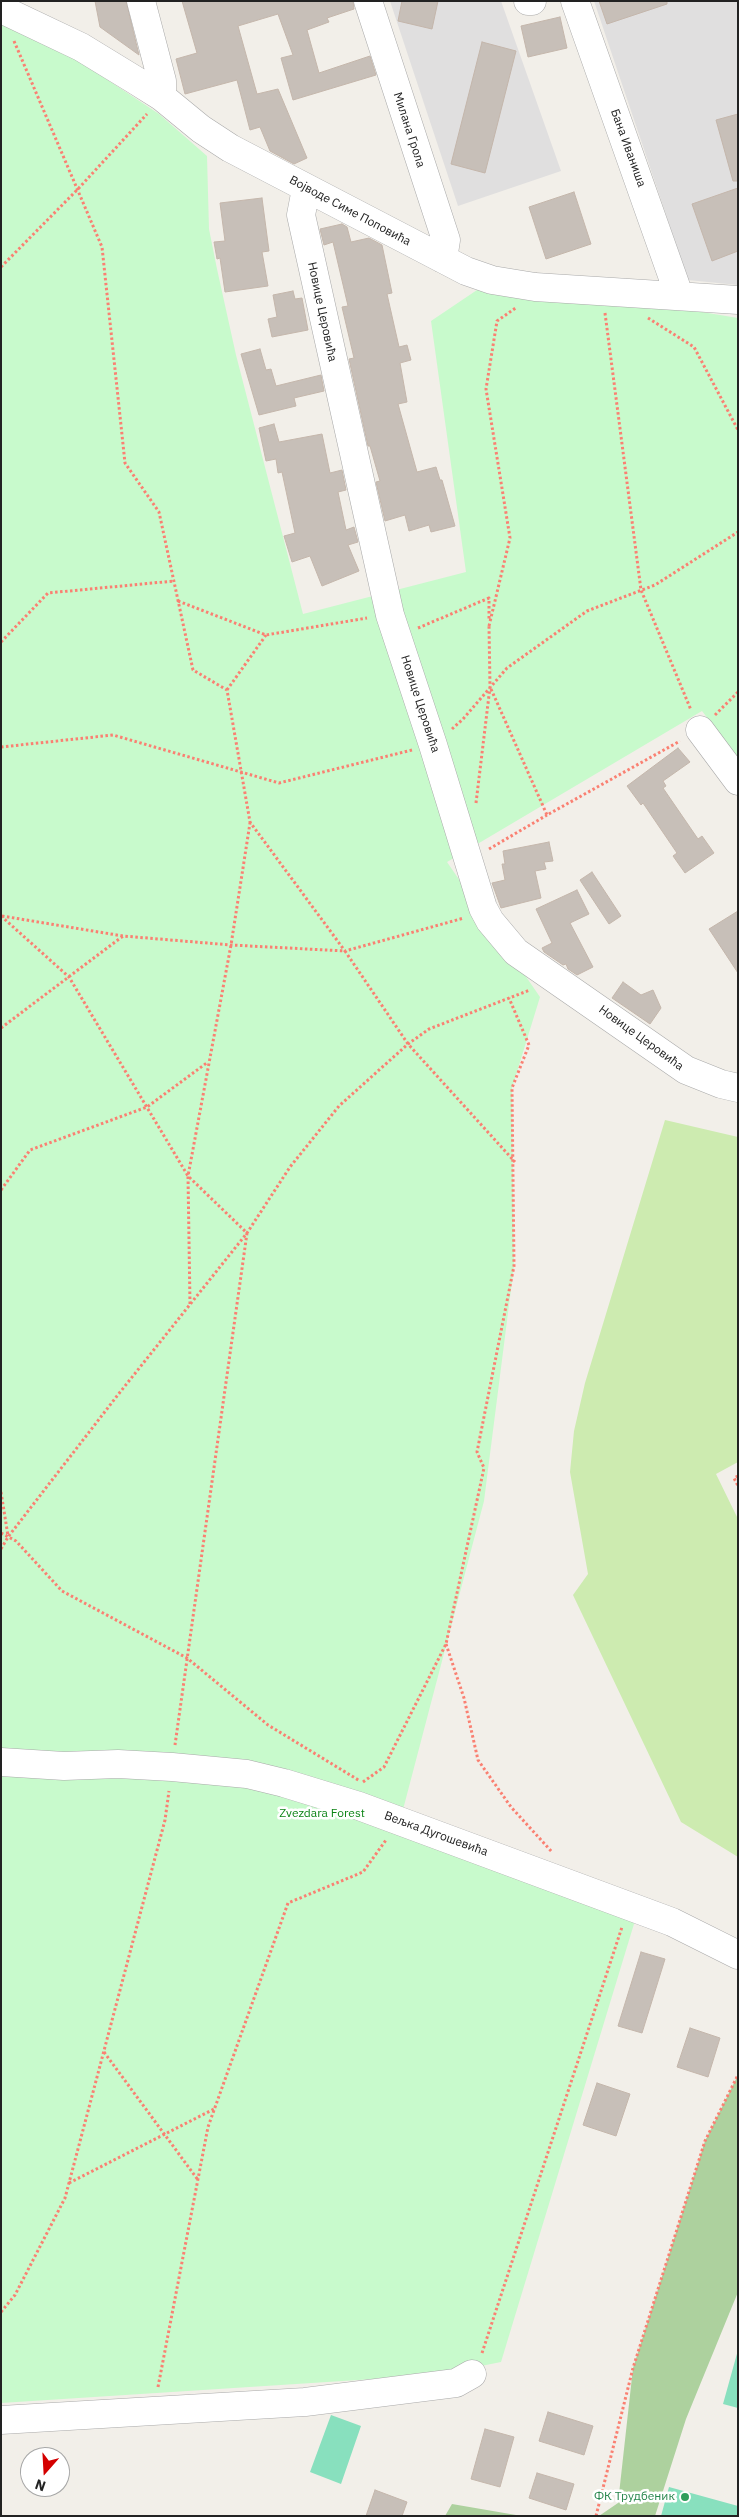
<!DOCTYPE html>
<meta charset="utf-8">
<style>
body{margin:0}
#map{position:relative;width:739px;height:2517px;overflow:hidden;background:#f2efe9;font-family:"IBM Plex Sans",sans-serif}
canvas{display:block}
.frame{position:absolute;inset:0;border:2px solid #222;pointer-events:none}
.north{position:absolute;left:20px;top:2447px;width:50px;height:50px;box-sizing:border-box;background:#fff;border:1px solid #a7a7a7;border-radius:50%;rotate:199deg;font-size:14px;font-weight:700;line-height:20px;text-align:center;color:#222}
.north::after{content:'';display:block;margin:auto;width:18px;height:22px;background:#d40000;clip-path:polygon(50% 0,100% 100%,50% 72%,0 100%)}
</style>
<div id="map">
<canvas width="739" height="2517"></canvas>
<div class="frame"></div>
<div class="north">N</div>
</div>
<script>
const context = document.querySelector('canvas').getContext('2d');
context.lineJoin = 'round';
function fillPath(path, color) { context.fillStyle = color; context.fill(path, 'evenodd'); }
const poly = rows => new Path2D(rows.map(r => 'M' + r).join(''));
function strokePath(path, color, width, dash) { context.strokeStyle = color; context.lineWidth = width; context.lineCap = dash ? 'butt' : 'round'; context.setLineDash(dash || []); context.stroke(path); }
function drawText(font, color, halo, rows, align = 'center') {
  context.font = font + ' "IBM Plex Sans",sans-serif'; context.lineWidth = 5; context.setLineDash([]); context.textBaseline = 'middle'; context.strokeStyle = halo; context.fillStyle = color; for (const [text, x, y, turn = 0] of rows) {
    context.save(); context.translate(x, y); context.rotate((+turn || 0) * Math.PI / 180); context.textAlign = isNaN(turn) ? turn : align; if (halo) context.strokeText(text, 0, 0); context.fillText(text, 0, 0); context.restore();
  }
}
fillPath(poly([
 [390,1,501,1,561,171,458,206],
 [594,1,738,1,738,285,688,280]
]), '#e0dfdf');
fillPath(poly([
 [665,1120,738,1137,738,1462,716,1474,738,1519,738,1857,681,1822,573,1595,588,1574,570,1472,574,1431,585,1383]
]), '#cdebb0');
fillPath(poly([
 [738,2075,738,2292,686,2419,655,2516,599,2516,618,2503,633,2368,705,2141],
 [452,2504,516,2515,518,2516,445,2516]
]), '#add19e');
fillPath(poly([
 [1,9,159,114,207,156,209,229,217,269,236,355,303,614,466,572,431,321,477,290,678,308,738,318,738,758,702,711,447,862,540,997,512,1088,514,1266,484,1501,400,1821,637,1914,501,2362,436,2375,1,2403]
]), '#c8facc');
fillPath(poly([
 [738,2350,738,2408,723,2404],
 [331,2415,361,2426,341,2484,310,2472],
 [669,2487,738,2506,738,2516,661,2516]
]), '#88e0be');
const building = poly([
 [95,1,126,1,139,55,100,27,95,1],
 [182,1,353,1,354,9,327,18,329,22,307,30,319,73,370,56,376,75,293,100,281,58,293,55,278,14,238,26,257,94,278,89,307,158,294,164,270,151,260,127,250,130,237,80,185,94,176,59,197,53,182,1],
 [402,1,438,1,432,29,398,21,402,1],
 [599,1,667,1,667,4,607,24,599,1],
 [560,17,567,48,528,57,521,26,560,17],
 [482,42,516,51,485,173,451,164,482,42],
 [738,114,738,181,733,181,716,120,738,114],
 [738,188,738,251,712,261,692,204,738,188],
 [574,192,591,244,546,259,529,207,574,192],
 [262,198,269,251,262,252,268,286,225,292,220,258,217,259,214,242,225,241,220,203,262,198],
 [342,224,347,227,351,242,369,238,382,245,392,293,387,294,399,347,407,345,411,360,400,363,407,402,398,404,417,472,436,467,440,480,442,480,455,526,431,532,429,525,409,531,405,515,385,521,376,482,380,481,370,446,368,446,349,359,354,358,342,307,348,306,333,242,324,245,320,229,342,224],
 [293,291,295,299,302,298,308,330,272,337,268,319,277,317,273,295,293,291],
 [260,349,266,370,271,369,276,386,321,375,324,391,294,398,296,406,259,415,241,354,260,349],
 [274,424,279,442,322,434,330,473,342,470,346,490,338,492,346,530,354,527,358,542,348,545,359,571,322,586,310,556,292,562,284,536,295,533,282,472,278,473,276,459,266,461,259,428,274,424],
 [678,748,690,762,663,781,666,786,663,788,698,839,702,836,714,853,685,873,673,856,677,853,643,803,641,805,627,786,678,748],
 [549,842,553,861,544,862,546,869,535,871,541,898,501,908,492,883,505,880,502,864,505,864,503,851,549,842],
 [592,872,621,916,609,924,580,880,592,872],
 [577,890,589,914,570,923,593,967,577,975,568,969,566,964,563,965,544,952,542,948,552,943,536,909,577,890],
 [738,911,738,973,709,929,738,911],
 [623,982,641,995,653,990,661,1008,650,1024,612,998,623,982],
 [641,1952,665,1959,642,2033,618,2026,641,1952],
 [690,2028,720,2038,708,2077,677,2067,690,2028],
 [597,2083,630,2094,616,2136,583,2125,597,2083],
 [548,2412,593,2426,584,2455,539,2441,548,2412],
 [485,2429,514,2437,500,2487,471,2479,485,2429],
 [537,2473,574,2484,566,2510,529,2498,537,2473],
 [375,2490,407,2502,402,2516,366,2516,375,2490]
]);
fillPath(building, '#c7bfb8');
strokePath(building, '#c4b6ab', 1);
const minor = poly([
 [141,1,162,81,162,97],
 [368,1,446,240,443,259],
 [528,1,532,1],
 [575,1,679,295],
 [1,9,81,47,135,80,162,97,201,129,230,148,466,271,492,280,535,287,738,300],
 [306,189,301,215,390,615,433,745,483,908,490,921,516,952,686,1070,721,1084,738,1088],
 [700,730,738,781],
 [1,1762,64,1766,118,1764,172,1767,247,1774,284,1783,359,1806,672,1922,738,1955],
 [1,2420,305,2402,456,2383,472,2374]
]);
strokePath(minor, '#a9a9a9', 29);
strokePath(poly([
 [14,41,102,247,125,463,159,512,193,670,227,690,250,822,345,951,464,918],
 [1,267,78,189,147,114],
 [605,313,641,590,691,710],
 [648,318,694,347,738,430],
 [178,601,266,635,367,618],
 [489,626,510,538,486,389,497,321,517,307],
 [418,628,489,598,489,619],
 [1,642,48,593,174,581],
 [491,689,547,815,680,741],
 [227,690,266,635],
 [715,715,738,692],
 [452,729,463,719,507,668,587,611,655,585,738,532],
 [1,747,113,735,279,783,412,750],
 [476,803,490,687,489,626],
 [489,849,547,815],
 [1,916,69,977,188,1176,247,1233,175,1745],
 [2,916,123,936,231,945,345,951,408,1044,515,1162],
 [1,1028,123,936],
 [1,1190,30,1150,147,1107,208,1062],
 [190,1304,188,1176,231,945,250,823],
 [738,1476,734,1478,738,1486],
 [1,1492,8,1536],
 [1,1533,16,1541,62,1591,187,1658,268,1725,360,1781],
 [1,1549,8,1537,117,1396,247,1233,290,1167,339,1106,408,1044,429,1029,530,990],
 [446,1644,464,1698,478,1760,511,1807,552,1852],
 [363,1782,384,1767,446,1644,484,1468,477,1452,514,1266,512,1088,529,1045,509,998],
 [104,2052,198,2180],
 [69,2183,214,2109],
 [1,2312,15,2295,65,2198,165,1820,169,1791],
 [482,2353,622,1927],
 [158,2387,208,2127,288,1903,363,1872,386,1840],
 [596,2516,633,2368,705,2141,738,2075]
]), '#fa8072', 3, [2.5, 2.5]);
strokePath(minor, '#fff', 28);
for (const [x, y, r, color] of [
 [685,2497,5,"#2e9e5b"]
]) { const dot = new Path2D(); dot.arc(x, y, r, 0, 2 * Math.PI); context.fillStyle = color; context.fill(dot); strokePath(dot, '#fff', 2); }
drawText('12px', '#222', '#fff', [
 ["Милана Грола",409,130,72],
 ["Бана Иваниша",628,148,70],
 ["Војводе Симе Поповића",350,211,28],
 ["Новице Церовића",322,312,78],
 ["Новице Церовића",420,704,72],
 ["Новице Церовића",641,1038,36],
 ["Вељка Дугошевића",436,1834,20]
]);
drawText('12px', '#0c8416', '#fff', [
 ["Zvezdara Forest",322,1814]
]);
drawText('12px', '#27864d', '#fff', [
 ["ФК Трудбеник",675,2497]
], 'right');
</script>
